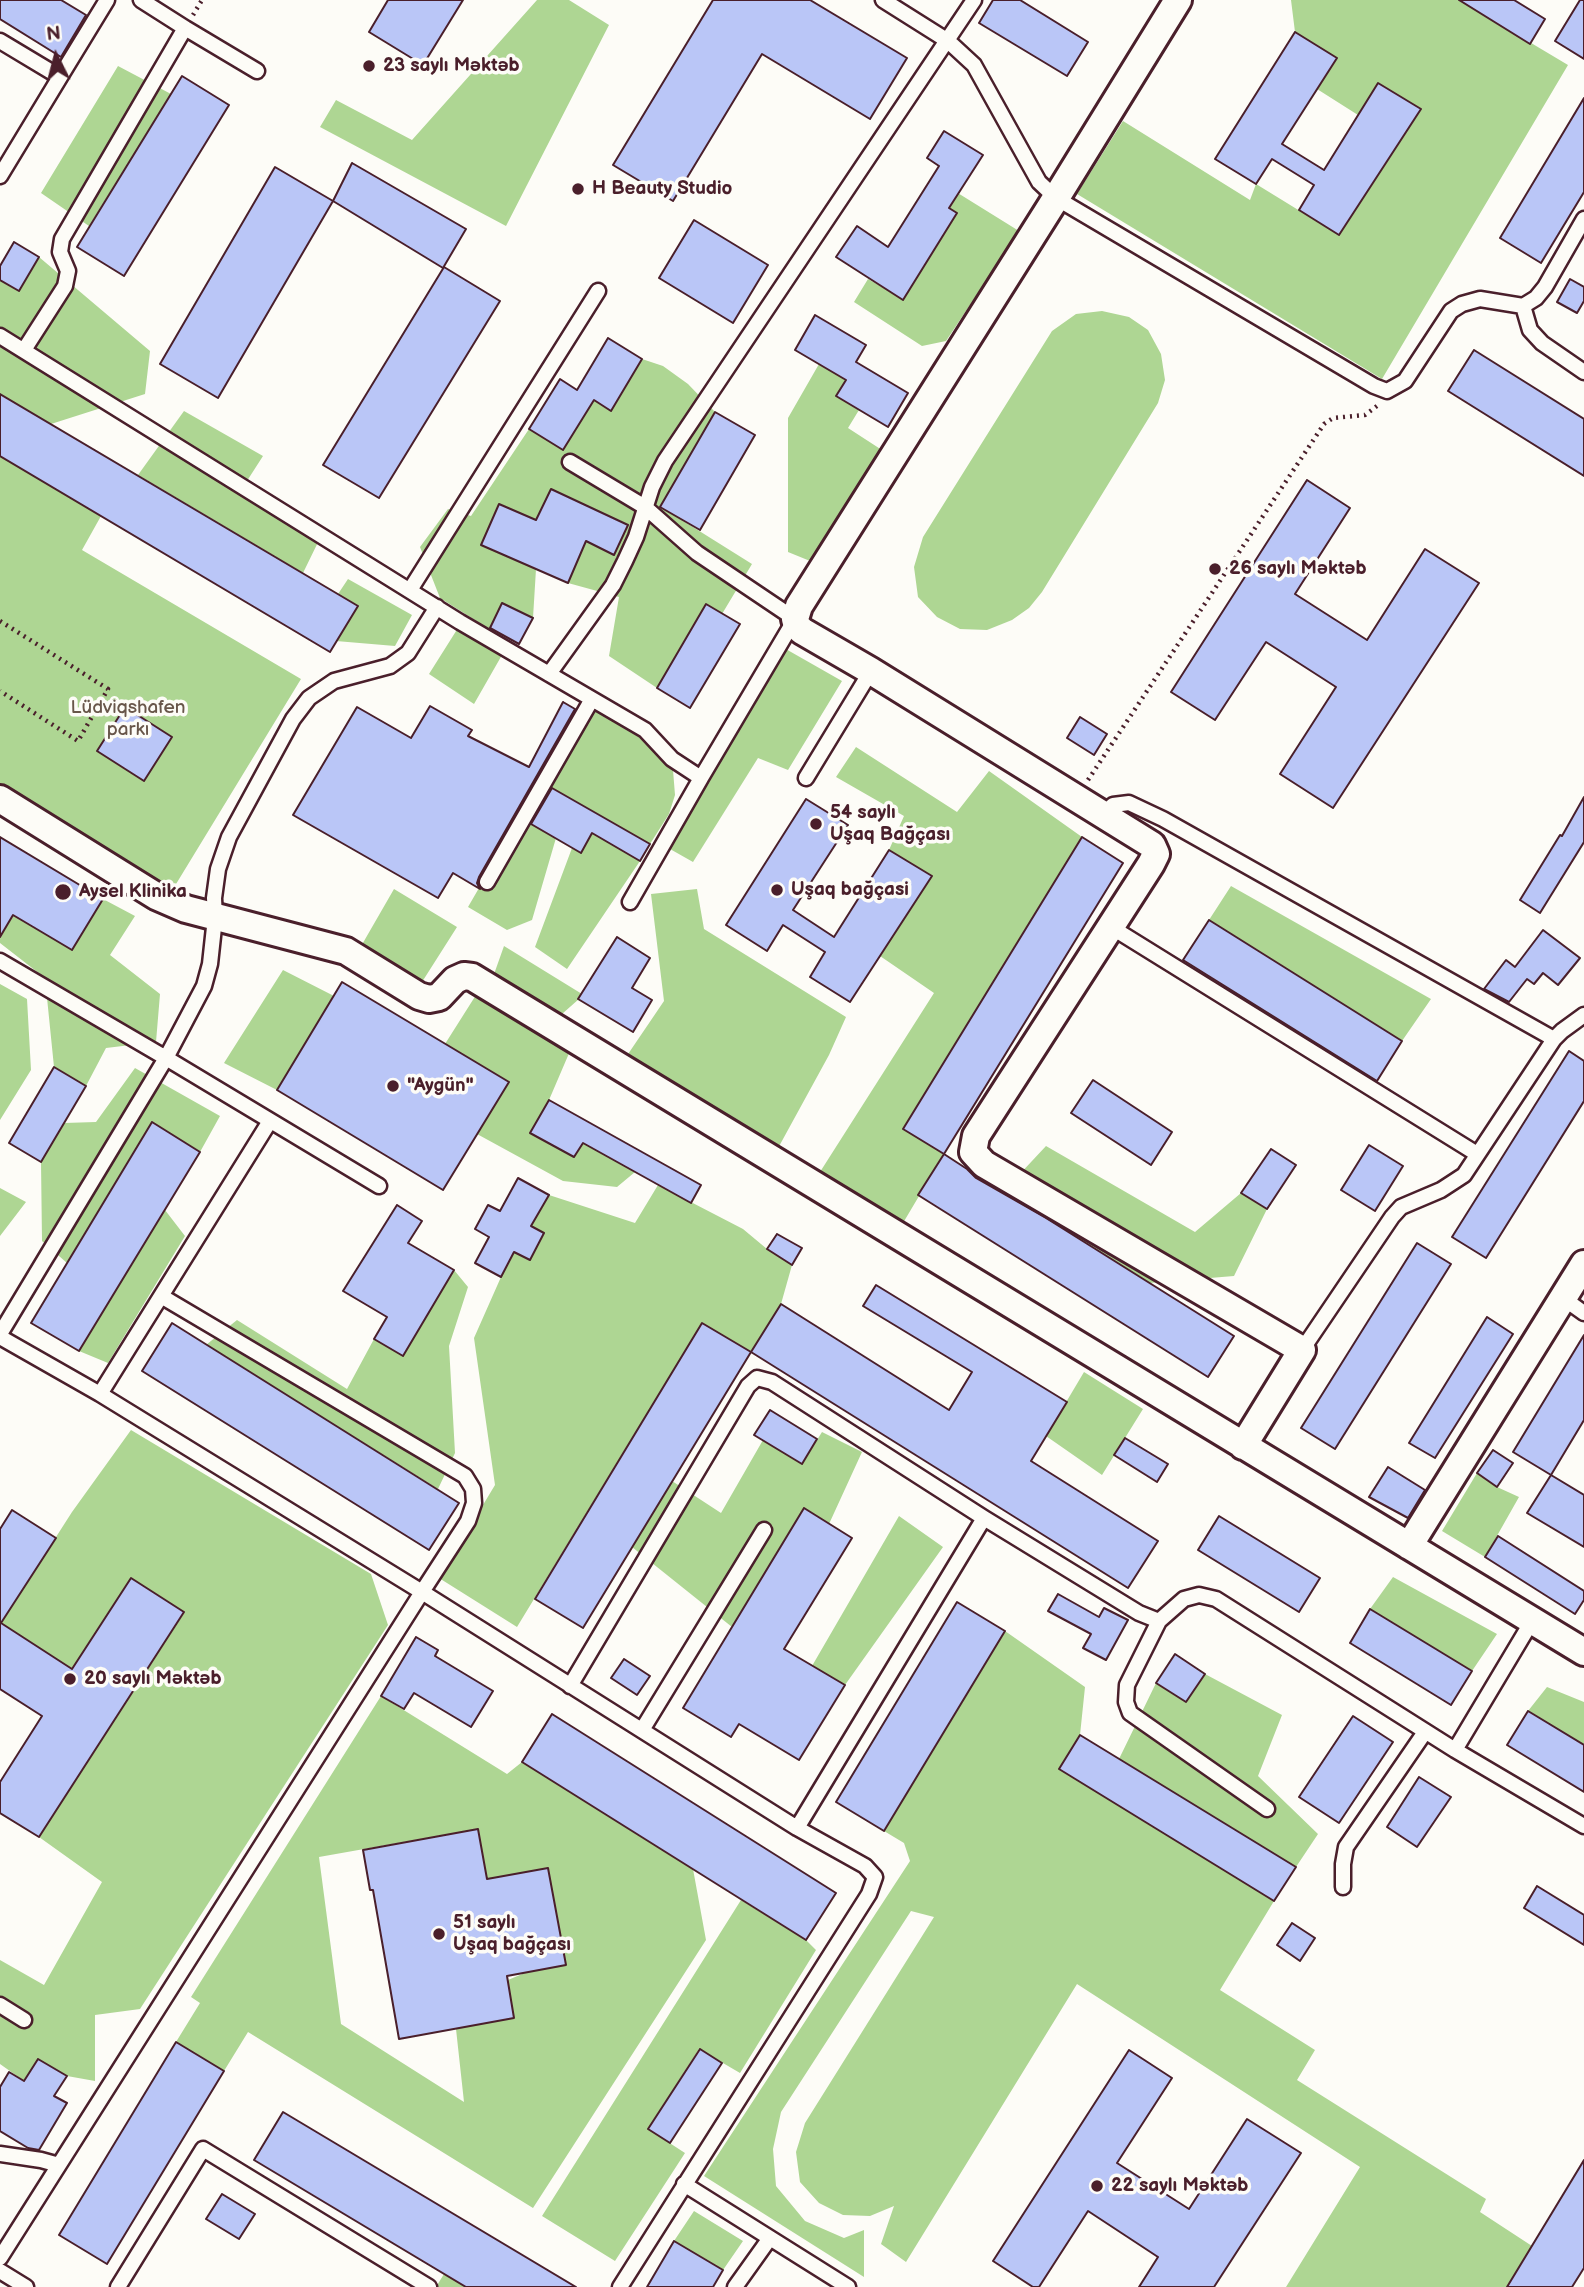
<!DOCTYPE html>
<meta charset="utf-8">
<style>
body{margin:0}
#map{position:relative;width:1584px;height:2287px;overflow:hidden;background:#fdfcf7;font-family:"Balsamiq Sans",sans-serif}
canvas{display:block}
.north{position:absolute;left:21px;top:21px;width:70px;height:70px;-webkit-text-stroke:5px #fdfcf7;paint-order:stroke;rotate:354deg;font-size:19px;font-weight:700;line-height:28px;text-align:center;color:#4a1f2b}
.north::after{content:'';display:block;margin:auto;width:24px;height:32px;background:#4a1f2b;clip-path:polygon(50% 0,100% 100%,50% 72%,0 100%)}
</style>
<div id="map">
<canvas width="1584" height="2287"></canvas>
<div class="north">N</div>
</div>
<script>
const context = document.querySelector('canvas').getContext('2d');
context.lineJoin = 'round';
function fillPath(path, color) { context.fillStyle = color; context.fill(path, 'evenodd'); }
const poly = rows => new Path2D(rows.map(r => 'M' + r).join(''));
function strokePath(path, color, width, dash) { context.strokeStyle = color; context.lineWidth = width; context.lineCap = dash ? 'butt' : 'round'; context.setLineDash(dash || []); context.stroke(path); }
function drawText(font, color, halo, rows, align = 'center') {
  context.font = font + ' "Balsamiq Sans",sans-serif'; context.lineWidth = 7; context.setLineDash([]); context.textBaseline = 'middle'; context.strokeStyle = halo; context.fillStyle = color; for (const [text, x, y, turn = 0] of rows) {
    context.save(); context.translate(x, y); context.rotate((+turn || 0) * Math.PI / 180); context.textAlign = isNaN(turn) ? turn : align; if (halo) context.strokeText(text, 0, 0); context.fillText(text, 0, 0); context.restore();
  }
}
fillPath(poly([
 [537,0,569,0,609,25,506,226,320,127,336,100,412,140],
 [1291,0,1459,0,1568,65,1382,379,1077,194,1123,121,1250,200,1256,184,1339,235,1420,110,1358,115,1317,89,1337,58,1295,32],
 [118,66,171,94,89,226,41,193],
 [932,177,1019,231,946,341,922,346,854,302,868,279,903,299,957,213,923,191],
 [39,257,150,351,145,394,51,424,0,394,0,280,19,291],
 [1102,311,1129,317,1148,330,1161,354,1165,380,1158,403,1042,592,1029,608,1012,620,987,630,960,629,937,617,918,597,914,567,923,537,1052,331,1076,314],
 [642,359,663,366,688,384,715,412,661,507,752,564,722,614,706,605,657,688,609,656,619,597,568,583,586,541,614,555,628,525,551,489,536,520,499,504,481,545,536,569,533,618,503,603,489,629,440,598,420,547,448,509,471,516,529,429,563,450,594,400,611,410],
 [819,364,846,380,836,396,859,410,848,428,885,452,815,563,788,552,788,418],
 [184,411,263,456,245,484,323,532,303,573,138,475],
 [0,456,101,516,82,550,301,679,173,889,0,784],
 [348,579,412,615,395,646,336,641,357,606,338,594],
 [458,628,502,655,474,704,429,674],
 [784,648,842,681,788,770,758,758,693,862,670,849],
 [585,705,649,740,663,753,673,770,675,795,669,814,650,844,563,794,556,838,532,920,507,930,468,907],
 [856,747,957,812,989,771,1082,837,903,1129,944,1154,903,1223,820,1172,934,993,880,956,931,876,889,850,904,816,836,777],
 [592,833,640,861,567,969,535,947,572,848,581,852],
 [1231,886,1431,999,1402,1041,1209,920],
 [394,889,457,927,422,982,360,948],
 [697,889,704,929,846,1017,829,1055,777,1150,624,1060,664,1001,651,894],
 [26,893,24,921,72,950,103,899,135,916,110,955,160,994,156,1042,106,1048,86,1086,54,1067,45,978,0,943,0,915,10,920],
 [504,946,582,994,579,999,562,1014,493,977],
 [283,970,334,996,277,1090,224,1063],
 [0,984,27,999,31,1070,0,1120],
 [476,995,570,1051,549,1100,530,1133,574,1157,594,1125,605,1131,595,1149,635,1172,617,1187,563,1181,477,1134,508,1082,445,1044],
 [135,1068,220,1116,200,1152,152,1123,67,1263,42,1241,41,1162,64,1123,96,1122],
 [1046,1146,1195,1232,1241,1193,1267,1209,1234,1276,1149,1283,1003,1192],
 [658,1185,743,1229,767,1249,792,1265,781,1304,751,1352,702,1323,517,1627,439,1578,495,1485,474,1338,501,1277,514,1252,530,1259,544,1233,531,1226,549,1195,635,1223],
 [0,1188,26,1202,0,1236],
 [165,1210,185,1236,108,1363,79,1351],
 [454,1270,468,1287,449,1346,455,1453,438,1489,206,1345,237,1320,347,1389,374,1339,403,1356],
 [1084,1372,1143,1409,1102,1475,1046,1436],
 [131,1430,371,1574,388,1625,140,2009,95,2015,95,2081,67,2076,38,2059,24,2081,0,2064,0,1960,44,1985,102,1882,39,1837,184,1613,130,1579,72,1669,1,1623,72,1512],
 [822,1432,862,1452,829,1524,804,1509,732,1627,632,1547,672,1481,721,1513,763,1440,802,1464],
 [1477,1473,1497,1487,1519,1497,1485,1557,1442,1531],
 [899,1516,943,1547,845,1685,812,1666],
 [1393,1577,1497,1634,1472,1671,1370,1609],
 [1005,1631,1085,1687,1080,1735,1059,1769,1274,1901,1220,1990,1315,2050,1297,2080,1486,2199,1480,2212,1532,2246,1507,2287,1286,2287,1360,2167,1077,1984,906,2262,881,2244,894,2206,870,2216,843,2215,819,2203,800,2182,796,2152,805,2123,934,1917,911,1911,781,2112,773,2149,776,2186,805,2221,844,2238,864,2230,864,2277,704,2176,910,1861,904,1843,884,1831],
 [1205,1674,1282,1715,1258,1776,1318,1834,1296,1867,1119,1759,1156,1683,1186,1702],
 [1547,1687,1584,1702,1584,1745,1528,1711],
 [381,1696,507,1774,522,1762,693,1869,706,1940,533,2208,248,2032,224,2071,176,2042,200,2003,191,1997],
 [477,1829,485,1870,446,1908,508,1875,548,1868,566,1965,527,1972,508,1980,514,2018,456,2029,464,2102,341,2024,319,1857],
 [741,1900,806,1940,816,1950,740,2073,699,2049,648,2129,685,2153,615,2261,542,2216],
 [694,2211,743,2241,723,2270,674,2241],
 [444,2274,466,2287,436,2287]
]), '#aed693');
const building = poly([
 [0,0,61,0,86,15,61,57,0,19,0,0],
 [388,0,463,0,423,65,369,32,388,0],
 [713,0,810,0,907,58,870,119,762,54,673,201,613,165,713,0],
 [993,0,1020,0,1088,42,1067,76,979,23,993,0],
 [1459,0,1514,0,1545,19,1530,44,1459,0],
 [1580,0,1584,0,1584,59,1555,41,1580,0],
 [1295,32,1337,58,1282,144,1324,170,1378,83,1421,109,1339,235,1299,210,1314,185,1272,159,1256,184,1215,159,1295,32],
 [182,76,229,105,124,276,77,247,182,76],
 [1584,98,1584,192,1541,263,1500,238,1584,98],
 [944,131,983,155,949,208,957,213,903,300,836,257,857,226,888,247,939,166,927,158,944,131],
 [352,163,466,229,443,268,333,201,352,163],
 [275,167,333,201,218,398,160,364,275,167],
 [694,220,768,265,733,323,659,278,694,220],
 [14,242,39,257,19,291,0,280,0,266,14,242],
 [444,267,500,301,379,498,323,465,444,267],
 [1570,279,1584,287,1584,301,1577,313,1557,302,1570,279],
 [815,315,866,345,856,362,908,393,888,427,836,396,846,380,795,350,815,315],
 [608,338,642,359,611,411,594,400,563,450,529,429,560,379,577,390,608,338],
 [1474,350,1584,419,1584,476,1448,391,1474,350],
 [0,394,358,606,330,652,0,456,0,394],
 [715,412,755,435,700,530,660,507,715,412],
 [1307,480,1350,508,1295,594,1367,640,1425,549,1479,583,1333,808,1280,774,1336,687,1266,642,1215,720,1171,692,1307,480],
 [551,489,628,525,614,555,586,541,568,583,481,545,499,504,536,520,551,489],
 [502,603,533,618,519,644,490,628,502,603],
 [706,604,740,624,690,708,657,688,706,604],
 [563,702,575,709,479,877,477,883,480,889,453,873,438,898,293,815,357,707,411,738,430,706,472,730,468,736,529,767,563,702],
 [125,707,172,737,144,781,97,751,125,707],
 [1080,717,1107,734,1094,755,1067,738,1080,717],
 [552,788,650,844,640,861,592,833,581,853,531,824,552,788],
 [1584,797,1584,842,1540,913,1520,900,1560,835,1562,836,1584,797],
 [806,799,848,825,793,910,834,937,889,850,932,876,850,1002,810,977,825,952,783,925,767,951,726,925,806,799],
 [0,837,103,899,72,950,13,915,0,937,0,837],
 [1082,837,1123,863,944,1154,903,1129,1082,837],
 [1209,920,1402,1041,1377,1081,1183,960,1209,920],
 [1543,930,1580,958,1558,985,1543,973,1534,984,1527,979,1509,1002,1484,989,1506,960,1515,967,1543,930],
 [617,937,650,958,632,988,652,1000,633,1032,578,999,617,937],
 [342,982,509,1082,443,1190,277,1090,342,982],
 [1569,1051,1584,1061,1584,1101,1486,1258,1452,1237,1569,1051],
 [54,1067,86,1086,41,1162,9,1143,54,1067],
 [1093,1080,1172,1132,1151,1165,1071,1113,1093,1080],
 [549,1100,701,1185,691,1203,583,1143,574,1157,530,1133,549,1100],
 [152,1122,200,1152,79,1351,31,1323,152,1122],
 [1369,1145,1403,1166,1375,1211,1341,1190,1369,1145],
 [1271,1149,1296,1165,1267,1209,1241,1193,1271,1149],
 [944,1154,967,1169,976,1178,1046,1218,1234,1336,1208,1377,918,1195,944,1154],
 [518,1178,549,1195,531,1226,544,1233,530,1260,514,1252,501,1277,475,1263,489,1237,475,1229,488,1205,500,1211,518,1178],
 [397,1205,422,1221,408,1243,454,1270,403,1356,374,1339,387,1317,343,1291,397,1205],
 [777,1234,802,1248,792,1265,767,1249,777,1234],
 [1417,1243,1451,1264,1335,1449,1301,1428,1417,1243],
 [876,1285,1067,1402,1031,1461,1158,1541,1128,1588,751,1352,781,1304,949,1410,972,1372,863,1306,876,1285],
 [1487,1317,1513,1334,1435,1458,1409,1443,1487,1317],
 [172,1323,459,1503,429,1550,142,1371,172,1323],
 [702,1323,751,1352,583,1628,535,1599,702,1323],
 [1584,1335,1584,1420,1551,1475,1513,1452,1584,1335],
 [770,1410,817,1439,802,1464,754,1435,770,1410],
 [1125,1438,1168,1464,1157,1482,1114,1455,1125,1438],
 [1493,1450,1513,1463,1497,1487,1477,1473,1493,1450],
 [1388,1467,1425,1490,1408,1518,1369,1497,1388,1467],
 [1551,1475,1584,1495,1584,1547,1527,1513,1551,1475],
 [804,1508,852,1538,784,1649,845,1685,799,1760,739,1724,731,1737,683,1708,804,1508],
 [12,1510,56,1538,1,1623,72,1669,131,1578,184,1612,39,1837,0,1813,0,1782,42,1716,0,1689,0,1529,12,1510],
 [1219,1516,1320,1578,1299,1612,1198,1550,1219,1516],
 [1498,1536,1584,1591,1584,1600,1575,1614,1485,1557,1498,1536],
 [1058,1594,1099,1617,1104,1608,1128,1620,1106,1660,1083,1648,1091,1634,1048,1611,1058,1594],
 [957,1602,1005,1631,884,1831,836,1802,957,1602],
 [1370,1609,1472,1671,1451,1705,1350,1643,1370,1609],
 [416,1637,438,1650,435,1656,493,1691,471,1727,414,1693,404,1709,381,1696,416,1637],
 [1175,1654,1205,1674,1186,1702,1156,1683,1175,1654],
 [624,1659,650,1676,637,1695,611,1678,624,1659],
 [1528,1711,1584,1745,1584,1792,1507,1745,1528,1711],
 [552,1714,836,1893,806,1940,522,1762,552,1714],
 [1353,1716,1393,1742,1339,1823,1299,1797,1353,1716],
 [1080,1735,1296,1867,1274,1901,1059,1769,1080,1735],
 [1419,1777,1451,1797,1417,1847,1387,1827,1419,1777],
 [478,1829,487,1879,548,1868,566,1965,507,1976,514,2018,399,2039,373,1890,370,1890,363,1850,478,1829],
 [1537,1886,1584,1915,1584,1945,1524,1908,1537,1886],
 [1292,1923,1315,1938,1300,1961,1277,1945,1292,1923],
 [176,2042,224,2071,107,2264,59,2235,176,2042],
 [700,2049,722,2063,670,2143,648,2129,700,2049],
 [1129,2050,1172,2078,1117,2163,1189,2209,1247,2119,1301,2153,1214,2287,1139,2287,1158,2257,1088,2211,1039,2287,1033,2287,993,2261,1129,2050],
 [38,2059,67,2076,54,2096,67,2103,39,2150,28,2148,0,2131,0,2087,9,2072,24,2081,38,2059],
 [283,2112,576,2287,466,2287,254,2160,283,2112],
 [1584,2160,1584,2268,1572,2287,1507,2287,1584,2160],
 [222,2194,255,2214,239,2239,206,2219,222,2194],
 [674,2241,723,2270,713,2287,647,2287,674,2241]
]);
fillPath(building, '#bac6f7');
strokePath(building, '#4a1f2b', 2);
const lane = poly([
 [883,0,948,41,974,65,1039,182,1056,198,1374,386,1387,391,1405,381,1451,311,1462,304,1480,299,1523,306,1536,298,1545,287,1584,219],
 [185,28,257,71],
 [0,41,60,77,107,0],
 [0,176,60,77],
 [1523,306,1530,330,1542,343,1584,372],
 [0,336,460,622,645,730,672,759,701,778,630,902],
 [24,350,65,286,68,271,60,252,62,239,185,28,141,0],
 [570,462,645,507,697,553,795,619,701,778],
 [410,590,598,291],
 [549,674,613,585,625,561,636,537,652,487,665,461,974,0],
 [806,778,871,671],
 [1103,815,1113,805,1129,803,1163,819,1554,1039],
 [487,882,592,699],
 [1111,927,1477,1154],
 [0,961,166,1058,0,1334],
 [379,1186,166,1058,204,986,210,964,215,918,214,898,218,869,229,837,293,719,309,698,334,681,390,666,408,653,437,607],
 [161,1296,465,1476,473,1489,474,1503,468,1521,422,1592,797,1828,865,1866,875,1877,869,1894,620,2287],
 [1563,1298,1584,1313],
 [0,1337,100,1394,422,1592,0,2258],
 [1302,1350,1392,1217,1401,1207,1441,1190,1464,1175,1554,1039,1562,1031,1584,1015],
 [100,1394,270,1121],
 [1159,1621,1127,1685,1126,1702,1130,1713,1267,1809],
 [570,1686,748,1386,757,1378,772,1382,984,1518,1139,1613,1159,1621,1184,1599,1199,1595,1216,1599,1455,1750,1532,1621],
 [642,1730,764,1530],
 [1455,1750,1584,1826],
 [797,1828,984,1518],
 [1343,1887,1343,1864,1346,1847,1425,1732],
 [0,2005,24,2020],
 [0,2154,41,2160,59,2165],
 [684,2184,848,2287],
 [0,2271,26,2287],
 [118,2287,203,2149,429,2287],
 [735,2287,770,2238]
]);
const street = poly([
 [1178,0,1056,198,799,606,795,619,797,626,802,631,871,671,1152,845,1156,854,1151,864,976,1136,973,1152,984,1164,1302,1350,1243,1446],
 [0,799,156,896,186,909,346,951,419,996,429,999,439,997,455,980,464,976,472,977,1584,1652],
 [1409,1546,1584,1264]
]);
strokePath(lane, '#4a1f2b', 19);
strokePath(street, '#4a1f2b', 32);
strokePath(poly([
 [193,15,202,0],
 [0,621,108,689,78,741,0,691],
 [1088,780,1324,424,1333,418,1365,415,1377,406]
]), '#4a1f2b', 4.5, [2, 5]);
strokePath(lane, '#fdfcf7', 14);
strokePath(street, '#fdfcf7', 26);
for (const [x, y, r, color] of [
 [369,66,7,"#4a1f2b"],
 [578,189,7,"#4a1f2b"],
 [1215,569,7,"#4a1f2b"],
 [816,824,7,"#4a1f2b"],
 [777,890,7,"#4a1f2b"],
 [63,892,9,"#4a1f2b"],
 [393,1086,7,"#4a1f2b"],
 [70,1679,7,"#4a1f2b"],
 [439,1934,7,"#4a1f2b"],
 [1097,2186,7,"#4a1f2b"]
]) { const dot = new Path2D(); dot.arc(x, y, r, 0, 2 * Math.PI); context.fillStyle = color; context.fill(dot); strokePath(dot, '#fdfcf7', 2.5); }
drawText('bold 19px', '#4a1f2b', '#fdfcf7', [
 ["23 saylı Məktəb",383,66],
 ["H Beauty Studio",592,189],
 ["26 saylı Məktəb",1229,569],
 ["54 saylı",830,813],
 ["Uşaq Bağçası",830,835],
 ["Uşaq bağçasi",791,890],
 ["Aysel Klinika",79,892],
 ["\"Aygün\"",407,1086],
 ["20 saylı Məktəb",84,1679],
 ["51 saylı",453,1923],
 ["Uşaq bağçası",453,1945],
 ["22 saylı Məktəb",1111,2186]
], 'left');
drawText('19px', '#68564a', '#fdfcf7', [
 ["Lüdviqshafen",128,708],
 ["parkı",128,730]
]);
</script>
